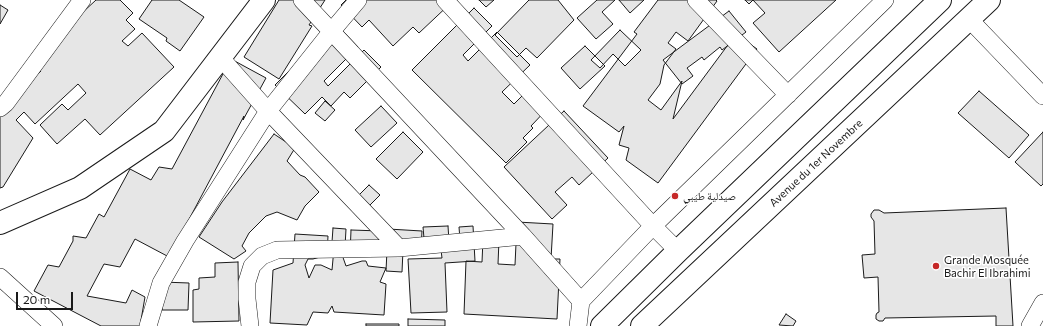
<!DOCTYPE html>
<meta charset="utf-8">
<style>
body{margin:0}
#map{position:relative;width:1043px;height:326px;overflow:hidden;background:#fff;font-family:Commissioner,sans-serif}
canvas{display:block}
.scale{position:absolute;left:16px;top:292px;width:57px;height:18px;box-sizing:border-box;border:2px solid #1a1a1a;border-top:0;padding-left:5px;font-size:12px;line-height:14px;white-space:nowrap;color:#1a1a1a;-webkit-text-stroke:3px #fff;paint-order:stroke}
</style>
<div id="map">
<canvas width="1043" height="326"></canvas>
<div class="scale">20 m</div>
</div>
<script>
const context = document.querySelector('canvas').getContext('2d');
context.lineJoin = 'round';
function fillPath(path, color) { context.fillStyle = color; context.fill(path, 'evenodd'); }
const poly = rows => new Path2D(rows.map(r => 'M' + r).join(''));
function strokePath(path, color, width, dash) { context.strokeStyle = color; context.lineWidth = width; context.lineCap = dash ? 'butt' : 'round'; context.setLineDash(dash || []); context.stroke(path); }
function drawText(font, color, halo, rows, align = 'center') {
  context.font = font + ' Commissioner,"Noto Naskh Arabic",sans-serif'; context.lineWidth = 3; context.setLineDash([]); context.textBaseline = 'middle'; context.strokeStyle = halo; context.fillStyle = color; for (const [text, x, y, turn = 0] of rows) {
    context.save(); context.translate(x, y); context.rotate((+turn || 0) * Math.PI / 180); context.textAlign = isNaN(turn) ? turn : align; if (halo) context.strokeText(text, 0, 0); context.fillText(text, 0, 0); context.restore();
  }
}
const building = poly([
 [96,0,120,0,133,13,126,20,135,29,122,41,128,46,142,33,174,67,100,135,85,119,57,144,40,125,62,104,68,110,86,93,78,84,35,124,24,112,16,120,33,138,3,187,0,188,0,105,14,96,41,71,31,60,96,0],
 [152,0,179,0,204,17,180,51,166,41,167,38,139,19,152,0],
 [279,0,325,0,309,25,312,26,279,79,244,57,279,0],
 [346,0,452,0,453,1,419,33,413,27,393,46,369,20,362,27,341,5,346,0],
 [479,0,494,0,486,7,479,0],
 [529,0,558,0,574,20,537,58,526,48,517,57,495,35,529,0],
 [597,0,615,0,602,12,613,24,596,39,577,18,597,0],
 [619,0,644,0,630,13,619,0],
 [658,0,716,0,717,1,688,41,676,32,668,43,676,49,664,65,660,84,648,100,661,110,682,81,673,119,736,34,757,49,658,183,626,160,629,148,619,145,624,126,619,132,583,106,637,34,634,32,658,0],
 [745,0,836,0,779,52,753,23,765,13,753,0,749,4,745,0],
 [0,5,8,10,0,24,0,5],
 [474,8,492,26,463,55,468,61,497,32,530,65,502,92,514,104,530,88,549,107,531,126,533,128,523,138,527,142,506,163,412,70,474,8],
 [729,11,746,32,722,50,720,47,704,60,702,57,687,68,693,76,682,84,663,60,729,11],
 [336,24,358,47,324,81,328,86,364,50,381,67,350,98,344,92,331,106,322,97,305,114,275,85,336,24],
 [620,30,641,50,625,66,613,54,600,68,591,60,620,30],
 [585,46,605,66,580,89,561,68,585,46],
 [231,59,266,78,243,120,244,116,169,257,135,239,120,267,104,264,87,296,126,303,132,290,145,297,140,326,101,326,34,291,48,265,59,267,73,241,73,236,86,238,99,214,104,217,130,169,151,180,159,167,172,169,231,59],
 [979,91,1029,135,1009,158,958,113,979,91],
 [325,101,335,110,325,121,315,113,325,101],
 [381,106,397,123,371,147,355,130,381,106],
 [564,111,608,158,579,185,572,177,555,192,567,205,552,219,504,167,564,111],
 [403,132,423,152,397,179,376,159,403,132],
 [1043,132,1043,184,1041,186,1015,162,1043,132],
 [274,134,295,148,287,161,300,175,305,177,319,192,305,206,297,220,277,212,266,216,249,233,242,246,246,251,234,259,199,237,222,202,274,134],
 [369,185,380,195,368,207,357,197,369,185],
 [1006,208,1013,326,996,326,996,316,885,318,883,321,879,321,876,319,876,315,877,313,879,312,878,277,864,278,862,255,875,254,874,221,871,217,871,214,874,210,879,210,884,213,1006,208],
 [517,222,553,224,551,259,560,259,557,319,464,314,466,261,482,262,483,239,499,240,498,264,515,265,517,222],
 [448,226,449,241,460,240,459,227,473,226,475,261,445,263,447,312,411,313,408,259,442,258,441,250,425,250,423,227,448,226],
 [333,228,346,229,345,247,340,249,346,266,362,261,366,261,368,266,386,268,380,282,386,284,384,315,334,312,332,306,328,313,313,312,307,325,270,323,273,270,293,263,295,234,328,236,327,255,313,259,308,259,305,265,309,278,315,265,321,265,332,270,334,248,332,242,333,228],
 [388,229,422,231,421,251,403,250,402,272,386,271,388,229],
 [351,230,381,231,380,256,350,255,351,230],
 [238,262,239,321,193,322,193,290,199,289,199,278,215,277,215,263,238,262],
 [162,282,189,283,188,310,162,310,162,282],
 [786,314,796,321,793,326,779,325,786,314],
 [408,319,445,320,445,326,408,326,408,319],
 [366,324,399,324,399,326,366,326,366,324]
]);
fillPath(building, '#e6e6e6');
strokePath(building, '#1a1a1a', 1);
const minor = poly([
 [302,0,523,236,581,301],
 [445,0,653,226,678,251],
 [696,0,788,95],
 [969,19,1043,96],
 [220,57,268,111,399,248],
 [0,108,6,103,82,0],
 [0,277,54,326],
 [148,326,161,283,185,241,268,111,331,32,358,0],
 [250,326,247,299,247,282,252,266,262,256,277,250,399,248,523,236],
 [578,326,581,301,653,226,885,0],
 [1030,326,1043,303]
]);
const secondary = poly([
 [0,223,80,188,164,131,264,0]
]);
const primary = poly([
 [602,326,678,251,940,0],
 [642,326,989,0]
]);
strokePath(minor, '#1a1a1a', 18);
strokePath(secondary, '#1a1a1a', 24);
strokePath(primary, '#1a1a1a', 24);
strokePath(minor, '#fff', 17);
strokePath(secondary, '#fff', 22);
strokePath(primary, '#fff', 22);
for (const [x, y, r, color] of [
 [675,196,4,"#c62828"],
 [936,266,4,"#c62828"]
]) { const dot = new Path2D(); dot.arc(x, y, r, 0, 2 * Math.PI); context.fillStyle = color; context.fill(dot); strokePath(dot, '#fff', 1.5); }
drawText('11px', '#1a1a1a', '#fff', [
 ["Avenue du 1er Novembre",816,163,-43]
]);
drawText('11px', '#1a1a1a', '#fff', [
 ["صيدلية طيبي",683,196],
 ["Grande Mosquée",944,260],
 ["Bachir El Ibrahimi",944,273]
], 'left');
</script>
